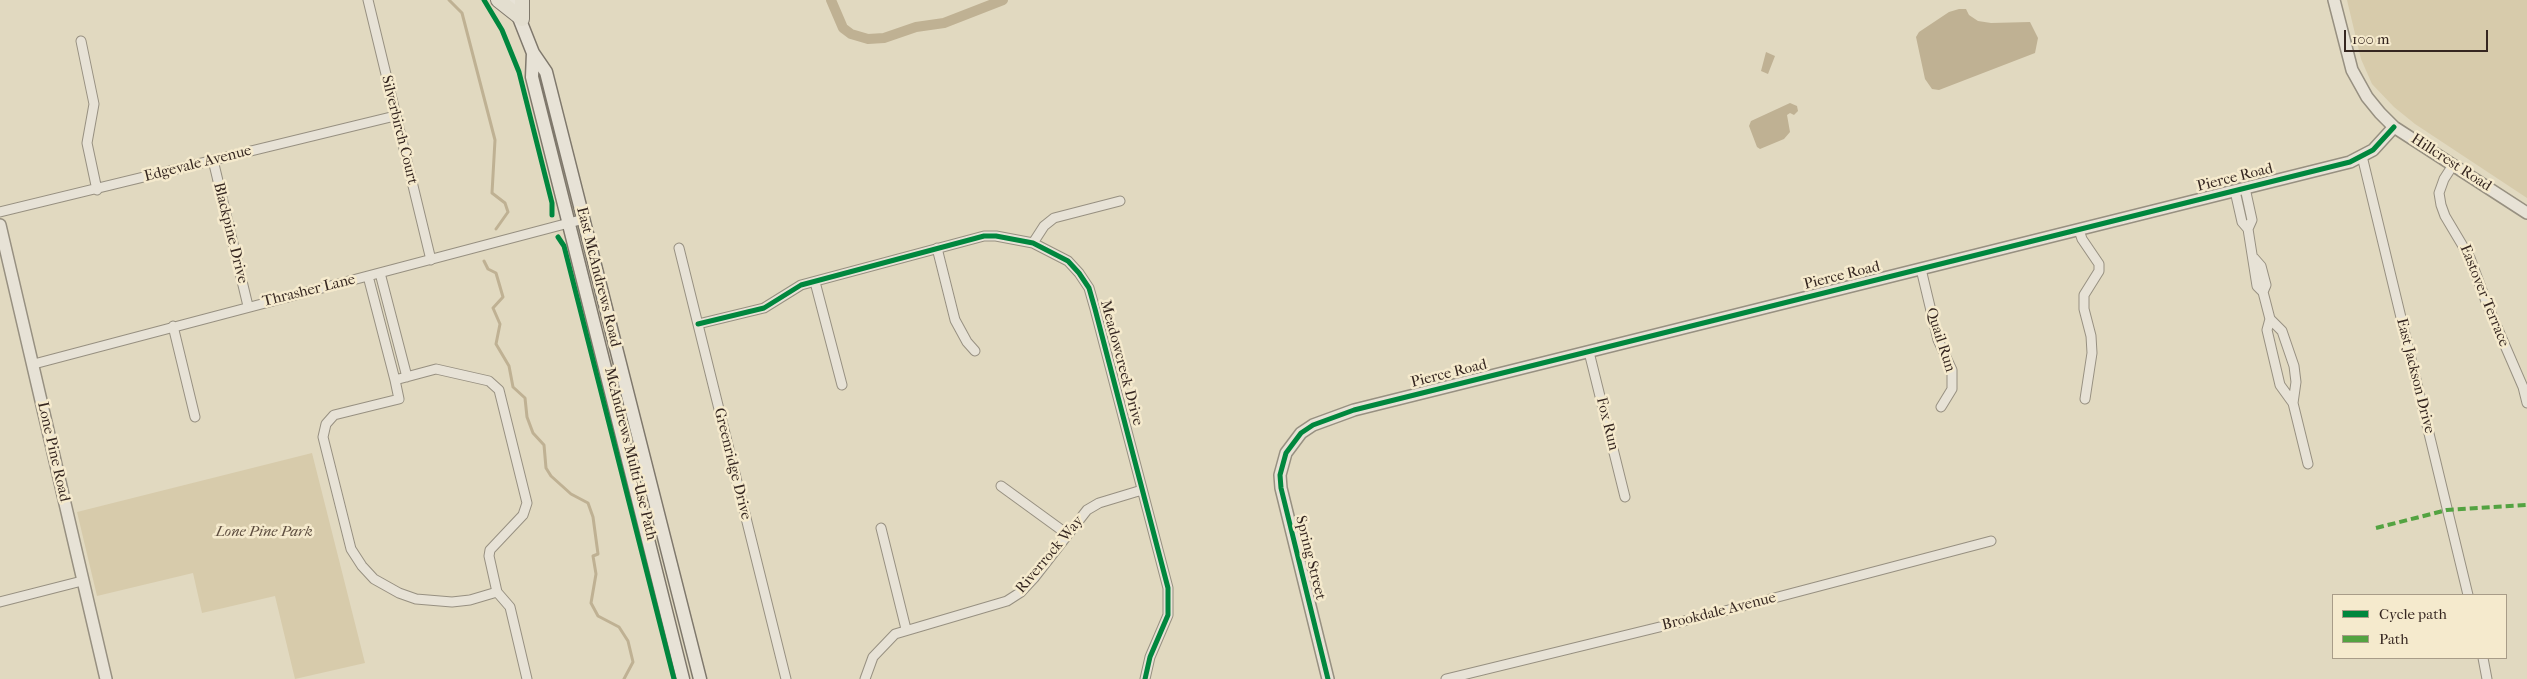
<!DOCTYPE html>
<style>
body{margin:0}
#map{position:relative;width:2527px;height:679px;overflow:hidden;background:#e1d9c0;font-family:"IM FELL French Canon",serif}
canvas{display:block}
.legend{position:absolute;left:2332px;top:594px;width:175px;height:65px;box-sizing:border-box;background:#f5eacd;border:1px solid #a89c88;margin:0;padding:6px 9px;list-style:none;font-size:15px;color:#352620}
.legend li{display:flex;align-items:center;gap:10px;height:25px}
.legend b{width:25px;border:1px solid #a89c88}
.scale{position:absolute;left:2344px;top:30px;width:144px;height:22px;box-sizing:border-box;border:2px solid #352620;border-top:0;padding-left:6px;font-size:15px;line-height:18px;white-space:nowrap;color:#352620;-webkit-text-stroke:4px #f5eacd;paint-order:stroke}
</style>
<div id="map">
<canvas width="2527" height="679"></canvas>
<ul class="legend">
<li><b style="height:6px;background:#00873e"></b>Cycle path</li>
<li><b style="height:6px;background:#53a341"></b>Path</li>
</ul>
<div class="scale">100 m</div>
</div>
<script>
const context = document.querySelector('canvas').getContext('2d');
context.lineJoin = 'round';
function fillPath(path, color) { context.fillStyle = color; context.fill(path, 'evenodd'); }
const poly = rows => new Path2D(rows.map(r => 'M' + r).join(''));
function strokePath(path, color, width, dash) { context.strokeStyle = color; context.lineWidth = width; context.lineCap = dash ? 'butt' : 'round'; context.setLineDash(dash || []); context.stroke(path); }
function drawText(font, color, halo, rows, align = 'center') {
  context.font = font + ' "IM FELL French Canon",serif'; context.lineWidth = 5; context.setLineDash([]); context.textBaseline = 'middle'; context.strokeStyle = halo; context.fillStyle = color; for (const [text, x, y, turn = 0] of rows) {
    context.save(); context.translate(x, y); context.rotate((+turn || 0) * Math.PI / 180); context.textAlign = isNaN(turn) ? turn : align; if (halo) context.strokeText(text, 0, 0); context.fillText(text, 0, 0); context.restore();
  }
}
fillPath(poly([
 [2347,0,2527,0,2527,198,2415,124,2394,107,2372,84,2361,59],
 [312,453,365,663,295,679,275,596,202,613,193,573,97,596,77,512]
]), '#d7cbab');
fillPath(poly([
 [1959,9,1966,9,1969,15,1978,21,1991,23,2030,22,2038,38,2035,53,1939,90,1932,89,1925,79,1916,37,1919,32,1949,12],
 [1766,52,1775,56,1768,74,1761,71],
 [1790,103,1797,106,1798,111,1794,115,1790,113,1787,115,1790,132,1784,139,1760,149,1757,147,1749,126,1751,121]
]), '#bfb193');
strokePath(poly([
 [449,0,462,13,495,140,492,193,505,203,508,212,496,229],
 [484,261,488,269,496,273,503,297,493,308,500,324,496,344,509,366,513,387,525,398,527,417,533,433,544,445,546,468,551,476,571,494,588,503,593,517,598,554,593,556,596,574,591,603,598,616,619,627,628,641,633,662,624,679]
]), '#bfb193', 3);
strokePath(poly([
 [831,0,843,28,851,34,868,39,884,38,916,27,944,23,1003,0]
]), '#bfb193', 10);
const minor = poly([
 [368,0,431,260],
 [81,41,94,104,87,143,97,190],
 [2362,156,2468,595],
 [213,160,248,306],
 [2453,165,2444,179,2439,193,2441,205,2445,216,2470,258,2487,304,2523,387,2527,403],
 [2245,188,2252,220,2248,229],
 [2235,191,2242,222,2248,229,2257,286,2263,292,2270,319,2282,331,2294,366,2296,382,2293,403],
 [0,212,395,116],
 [2079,230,2082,239,2099,264,2099,271,2084,295,2084,309,2091,336,2092,353,2085,399],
 [1033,243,1044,226,1054,218,1120,201],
 [679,248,786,679],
 [937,248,955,320,967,342,975,351],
 [2254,258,2261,266,2266,285,2263,292],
 [1921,269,1938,340,1952,370,1952,389,1941,407],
 [380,273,407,377],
 [368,276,395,380],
 [815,282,842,385],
 [2270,319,2267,330,2280,385,2293,403,2308,464],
 [698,324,764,308,801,285,984,236,996,236,1033,243,1068,261,1079,273,1089,288,1095,309,1168,588,1168,615,1150,657,1145,679],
 [173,326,195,417],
 [1589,352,1625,497],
 [34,364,584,219],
 [1001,486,1067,534],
 [881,528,906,629],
 [497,592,470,600,452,602,416,599,399,593,374,579,362,566,351,549,323,437,326,424,334,415,399,399,395,380,436,369,489,381,499,390,527,503,523,515,490,550,489,556,497,592,510,607,527,679],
 [0,602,82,581],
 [2483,658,2487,679],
 [865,679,873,657,895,634,1007,601,1021,592,1034,578,1087,510,1099,503,1142,490],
 [1446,679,1717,613,1991,541]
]);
const tertiary = poly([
 [2334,0,2352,70,2367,97,2380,113,2394,127,2527,213],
 [0,225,106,679],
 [1328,679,1281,488,1280,475,1286,453,1301,433,1313,425,1354,410,2350,162,2373,150,2394,127]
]);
const secondary = poly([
 [512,0,533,53,546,72,700,679],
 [533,53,532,77,683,679]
]);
const primary = poly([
 [498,0,522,19],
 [522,19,522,0]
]);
strokePath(minor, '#979081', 11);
strokePath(tertiary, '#979081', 14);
strokePath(secondary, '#7f786c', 15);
strokePath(primary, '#7f786c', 16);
strokePath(minor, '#e7e2d6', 9);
strokePath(tertiary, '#e7e2d6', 11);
strokePath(secondary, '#e7e2d6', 12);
strokePath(primary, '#e3decf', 14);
strokePath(poly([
 [2376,528,2447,510,2527,505]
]), '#53a341', 4, [8, 4]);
strokePath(poly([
 [484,0,502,30,519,72,552,203,552,215],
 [558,237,564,246,674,679],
 [698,324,764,308,801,285,984,236,996,236,1033,243,1068,261,1079,273,1089,288,1095,309,1168,588,1168,615,1150,657,1145,679],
 [1328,679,1281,488,1280,475,1286,453,1301,433,1313,425,1354,410,2350,162,2373,150,2394,127]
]), '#00873e', 5);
drawText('15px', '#352620', '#f5eacd', [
 ["Silverbirch Court",399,130,76],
 ["Hillcrest Road",2451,163,33],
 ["Edgevale Avenue",198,164,-14],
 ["Pierce Road",2235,178,-14],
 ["Blackpine Drive",230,233,76],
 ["Pierce Road",1842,276,-14],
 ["East McAndrews Road",598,277,76],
 ["Thrasher Lane",309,291,-14],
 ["Eastover Terrace",2484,296,68],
 ["Quail Run",1940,340,72],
 ["Meadowcreek Drive",1121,363,75],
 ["Pierce Road",1449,374,-14],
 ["East Jackson Drive",2415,376,76],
 ["Fox Run",1607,424,76],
 ["Lone Pine Road",53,452,77],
 ["McAndrews Multi-Use Path",630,454,76],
 ["Greenridge Drive",732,464,76],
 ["Riverrock Way",1050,555,-50],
 ["Spring Street",1310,558,76],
 ["Brookdale Avenue",1719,612,-14]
]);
drawText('italic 15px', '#5c4c3e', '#f5eacd', [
 ["Lone Pine Park",264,532]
]);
</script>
